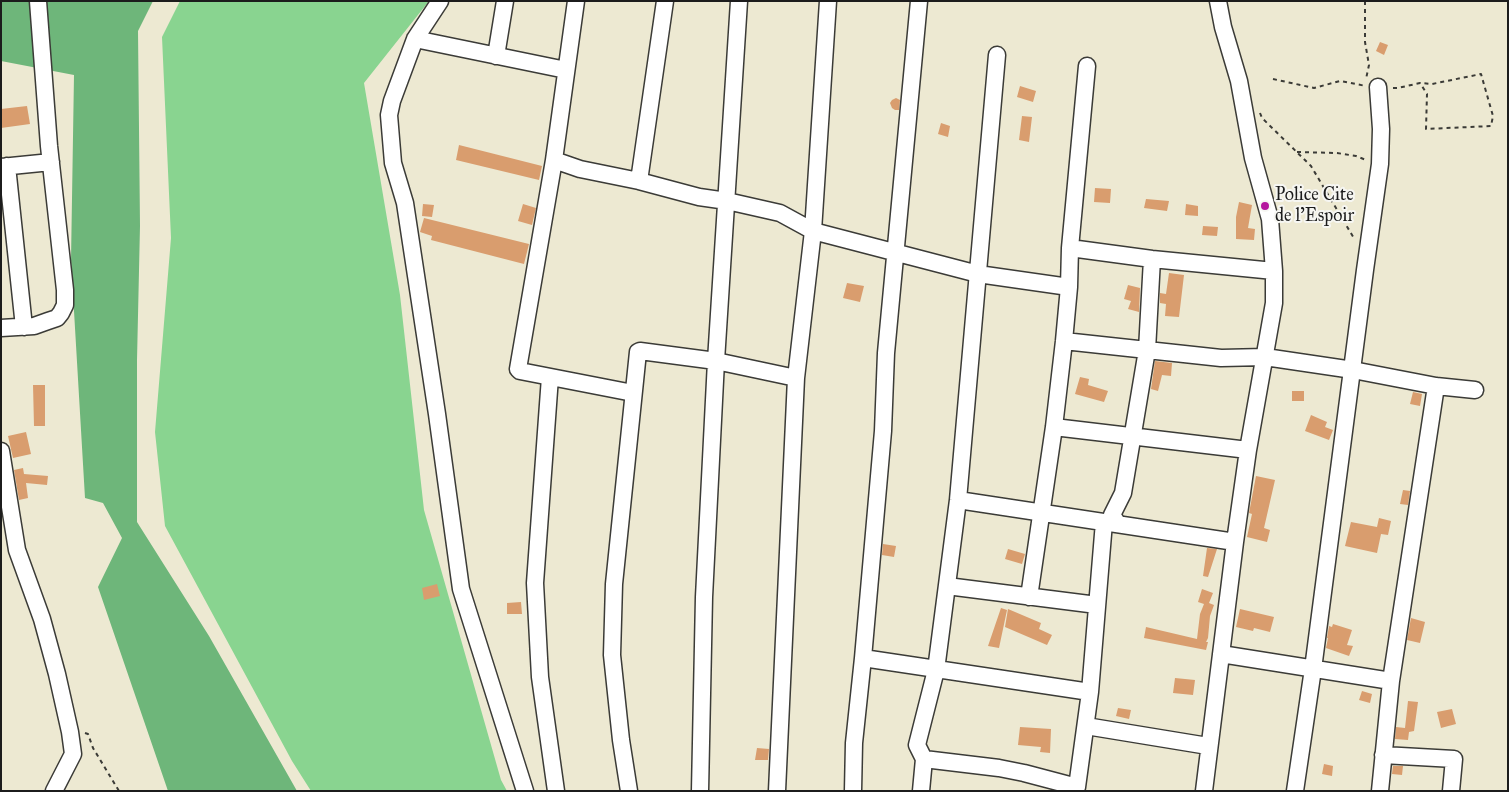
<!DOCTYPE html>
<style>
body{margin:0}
#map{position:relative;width:1509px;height:792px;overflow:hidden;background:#ede9d2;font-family:"IM FELL Great Primer",serif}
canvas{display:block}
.frame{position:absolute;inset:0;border:2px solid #1c1c1c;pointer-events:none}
</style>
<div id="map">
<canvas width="1509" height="792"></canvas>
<div class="frame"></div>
</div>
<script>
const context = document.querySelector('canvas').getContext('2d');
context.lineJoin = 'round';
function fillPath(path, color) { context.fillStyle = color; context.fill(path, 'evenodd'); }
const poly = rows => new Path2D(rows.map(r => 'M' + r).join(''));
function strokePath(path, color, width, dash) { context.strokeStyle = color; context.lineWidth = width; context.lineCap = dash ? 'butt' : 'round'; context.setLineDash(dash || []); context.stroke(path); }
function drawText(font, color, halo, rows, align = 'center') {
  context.font = font + ' "IM FELL Great Primer",serif'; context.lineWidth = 4; context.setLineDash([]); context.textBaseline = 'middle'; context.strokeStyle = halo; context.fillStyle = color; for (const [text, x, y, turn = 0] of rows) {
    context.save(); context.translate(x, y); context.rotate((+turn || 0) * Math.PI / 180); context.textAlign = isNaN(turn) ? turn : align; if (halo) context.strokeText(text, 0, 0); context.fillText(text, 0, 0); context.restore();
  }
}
fillPath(poly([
 [180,1,429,1,364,83,400,295,424,510,501,780,507,791,311,791,292,761,165,526,155,432,171,238,162,37]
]), '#89d490');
fillPath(poly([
 [1,1,153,1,138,31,140,226,137,360,137,522,209,636,297,791,168,791,98,587,122,538,103,503,85,498,71,260,74,75,1,61]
]), '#6eb67a');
fillPath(poly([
 [1380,42,1388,45,1384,55,1376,51],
 [1020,86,1036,91,1033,102,1017,97],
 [896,98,900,100,899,110,895,110,892,108,890,103,892,100],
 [27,106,30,124,1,128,1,109],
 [1022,116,1032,117,1029,142,1019,140],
 [941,123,950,126,948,137,938,134],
 [459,145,542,166,539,180,456,160],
 [1095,188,1111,189,1110,203,1094,202],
 [1146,199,1169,201,1167,211,1144,208],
 [1239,202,1252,205,1248,228,1255,229,1254,240,1236,239,1236,217],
 [423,204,434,205,432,217,422,216],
 [523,204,536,208,532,225,518,221],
 [1186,204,1198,206,1198,216,1185,215],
 [424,218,529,244,524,264,431,240,432,236,420,232],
 [1203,226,1218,227,1217,236,1202,235],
 [1169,273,1184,275,1179,317,1165,316,1166,304,1160,303,1160,293,1166,294],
 [847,283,864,286,860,302,843,298],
 [1128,285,1140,288,1139,312,1128,309,1131,301,1124,299],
 [1155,361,1172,363,1171,376,1162,375,1158,391,1151,389],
 [1080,377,1089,379,1088,385,1108,391,1104,402,1075,394],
 [33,385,45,385,45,426,34,426],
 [1292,391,1304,391,1304,401,1292,401],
 [1413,392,1422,394,1420,406,1410,404],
 [1311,415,1327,422,1325,427,1333,430,1329,440,1305,431],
 [26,432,31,454,13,458,8,436],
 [23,468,24,474,48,476,47,485,26,483,28,498,19,500,14,470],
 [1256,476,1275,480,1264,528,1270,530,1267,542,1247,537,1252,514,1249,513],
 [1403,490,1410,491,1408,505,1400,504],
 [1379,518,1391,521,1388,535,1381,534,1377,553,1345,546,1351,522,1377,527],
 [883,544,896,546,894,557,882,555],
 [1207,548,1217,549,1208,577,1203,576],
 [1008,549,1025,554,1022,564,1005,559],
 [437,584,440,596,424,600,422,588],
 [1202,589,1213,593,1209,603,1214,605,1210,616,1208,638,1206,642,1208,642,1206,650,1144,638,1146,627,1197,639,1200,614,1204,604,1198,602],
 [521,602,522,614,507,614,507,603],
 [1001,608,1007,610,999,648,988,646],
 [1008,609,1041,623,1039,629,1052,635,1047,645,1005,627],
 [1240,609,1274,617,1270,632,1254,628,1253,631,1236,627],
 [1411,618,1425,622,1420,643,1407,640],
 [1333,624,1352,630,1347,645,1353,646,1349,656,1326,648,1328,638,1327,638,1329,626,1332,627],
 [1175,678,1195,680,1193,695,1173,693],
 [1362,691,1372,694,1370,703,1359,700],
 [1408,701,1418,702,1414,731,1409,732,1408,740,1395,739,1396,727,1405,728],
 [1118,708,1131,710,1129,719,1116,716],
 [1452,709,1456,724,1441,728,1437,712],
 [1020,727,1051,729,1050,753,1040,752,1041,747,1018,745],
 [757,748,769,749,768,760,755,760],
 [1324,764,1333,766,1332,776,1322,774],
 [1393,766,1403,766,1402,775,1392,774]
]), '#d99d6e');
const minor = poly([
 [440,1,415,39,392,101,389,115,393,163,405,203,437,414,461,589,525,791],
 [576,1,554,160,518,369,520,371,633,393],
 [415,39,566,70],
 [496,56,505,1],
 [554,160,580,169,639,181,699,197,727,201,780,213,813,231,978,274,1069,287],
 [7,166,24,327],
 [1,167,51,162],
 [639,181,665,1],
 [1070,248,1152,259,1274,271],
 [1,328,34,326,48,321,57,318,61,313,65,305,65,290,49,146,38,1],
 [1064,341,1221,358,1265,357,1353,370,1436,386,1475,390],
 [550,377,535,583,540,677,556,791],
 [1054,427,1248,450],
 [1,451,17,550,42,619,57,674,70,732,73,754,54,791],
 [958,500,1235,542],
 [1118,524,1112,515,1123,493,1147,350,1152,259],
 [947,586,1097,605],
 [1029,597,1054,427,1064,341,1069,287,1070,248,1087,66],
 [1221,654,1391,681],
 [863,658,1090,692],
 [1086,726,1208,746],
 [1383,755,1454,759,1451,791],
 [924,759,999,768,1024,773,1077,787],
 [629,791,621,740,612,655,614,584,638,352,640,351,716,361,796,378],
 [700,791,704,597,716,361,739,1],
 [777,791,796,378,813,231,828,1],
 [853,791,854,743,863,658,883,431,886,353,919,1],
 [921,791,924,759,917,745,936,670,958,500,997,55],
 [1075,791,1077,787,1090,692,1104,522],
 [1204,791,1235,542,1248,450,1274,303,1274,271,1270,219,1253,158,1239,81,1223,27,1218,1],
 [1295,791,1313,669,1365,270,1380,164,1381,129,1378,87],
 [1380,791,1391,681,1436,386]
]);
strokePath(minor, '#3b3b37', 19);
strokePath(poly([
 [1365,1,1365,42,1369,65,1366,79],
 [1273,79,1314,88,1340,81,1366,86],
 [1393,88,1398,88,1420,83,1432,84,1481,74,1493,116,1491,126,1426,129,1427,94,1420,83],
 [1260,113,1262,118,1311,166,1355,240],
 [1297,152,1337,153,1356,156,1366,160],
 [85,733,88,734,93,748,119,791]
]), '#3b3b37', 2, [4, 4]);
strokePath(minor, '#fff', 16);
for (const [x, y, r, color] of [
 [1265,206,5,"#b5179e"]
]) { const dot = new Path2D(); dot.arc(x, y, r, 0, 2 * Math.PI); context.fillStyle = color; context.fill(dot); strokePath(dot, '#f6f6f2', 2); }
drawText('18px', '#1c1c1c', '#f6f6f2', [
 ["Police Cite",1275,196],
 ["de l'Espoir",1275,217]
], 'left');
</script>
